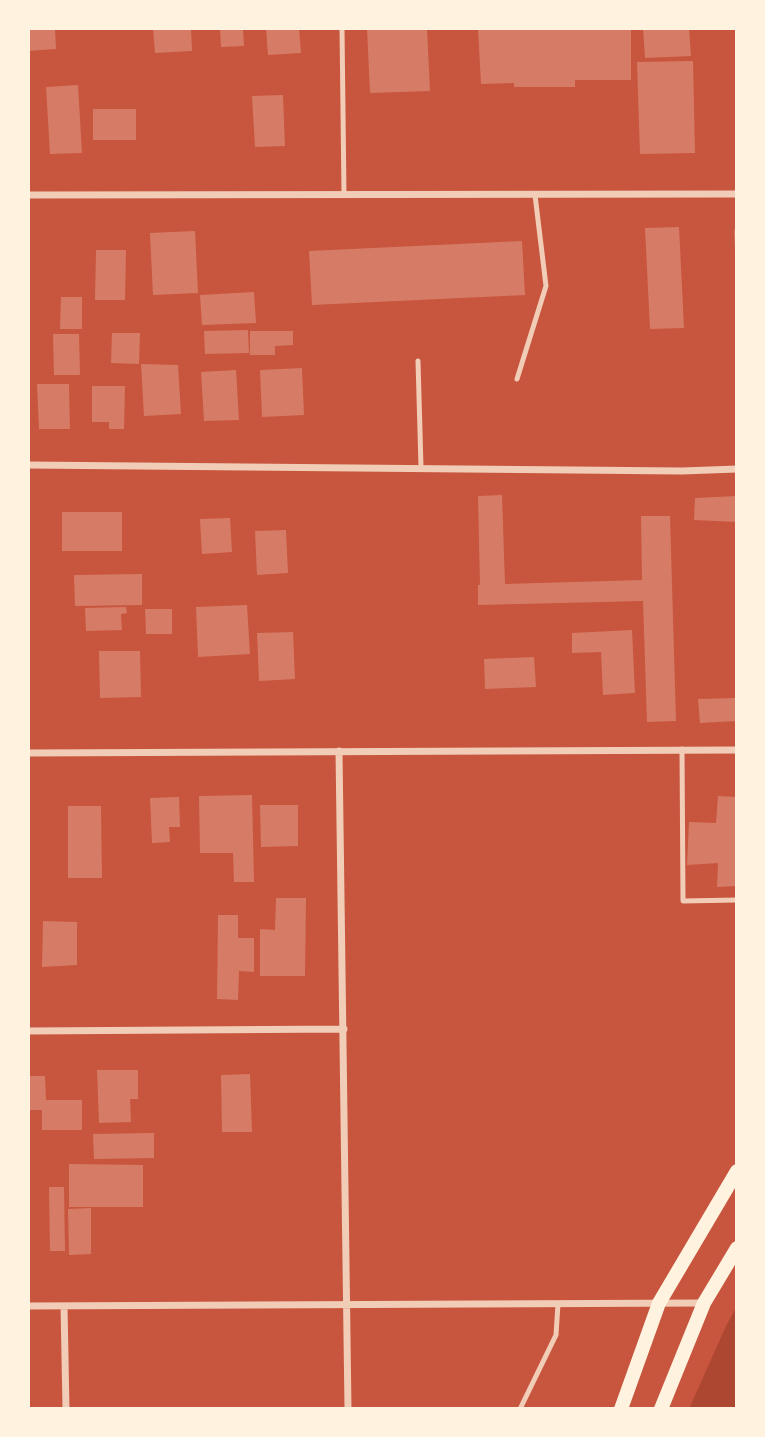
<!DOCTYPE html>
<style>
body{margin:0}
#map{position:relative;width:765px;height:1437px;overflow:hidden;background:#c8553d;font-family:Barlow,sans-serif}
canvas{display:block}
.frame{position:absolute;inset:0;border:30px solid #fff3e0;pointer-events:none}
</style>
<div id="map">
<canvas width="765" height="1437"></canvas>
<div class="frame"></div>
</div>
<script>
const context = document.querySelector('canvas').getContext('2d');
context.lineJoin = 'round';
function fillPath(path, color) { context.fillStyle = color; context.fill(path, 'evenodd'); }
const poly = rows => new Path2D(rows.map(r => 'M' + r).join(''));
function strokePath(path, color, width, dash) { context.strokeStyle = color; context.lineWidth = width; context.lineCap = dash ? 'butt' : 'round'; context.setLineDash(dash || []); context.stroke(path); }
fillPath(poly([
 [737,1306,737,1409,689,1409,726,1326]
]), '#ae4732');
fillPath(poly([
 [28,28,55,28,56,49,28,51],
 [153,28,191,28,192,51,155,53],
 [220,28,243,28,244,46,221,47],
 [266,28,299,28,301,53,268,55],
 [367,28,427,28,430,91,370,93],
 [478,28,631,28,631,80,575,80,575,87,514,87,514,83,481,84],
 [643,28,689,28,691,56,645,58],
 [693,61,695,153,640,154,637,62],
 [78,85,82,153,50,154,46,87],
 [283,95,285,146,255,147,252,96],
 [93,109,136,109,136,140,93,140],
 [679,227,684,328,650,329,645,228],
 [734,230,737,230,737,251,735,251],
 [195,231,198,293,153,295,150,233],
 [522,241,525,295,312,305,309,251],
 [96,250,126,250,125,300,95,300],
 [254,292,256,323,202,325,200,295],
 [61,297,82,297,82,329,60,329],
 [248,330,249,353,205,354,204,331],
 [250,331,293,331,293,345,275,346,275,355,250,355],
 [112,333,140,333,139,364,111,363],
 [53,334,79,334,80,375,54,375],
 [141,364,178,365,181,414,144,416],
 [302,368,304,415,262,417,260,370],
 [236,370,239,420,204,421,201,372],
 [37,384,69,384,70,429,39,429],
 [92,386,125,386,124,429,109,429,109,422,92,422],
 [502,495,505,584,642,580,641,516,670,516,676,721,647,722,643,601,478,605,478,585,480,585,478,496],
 [737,496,737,522,694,520,695,498],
 [62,512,122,512,122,551,62,551],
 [230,518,232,552,202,554,200,519],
 [286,530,288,573,257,575,255,531],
 [142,574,142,605,75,606,74,575],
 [247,605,250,654,198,657,196,607],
 [126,607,127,613,121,614,122,630,86,631,85,608],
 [145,609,172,609,172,634,146,634],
 [632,630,635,693,603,695,601,652,572,653,572,633],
 [293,632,295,679,259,681,257,633],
 [99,651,140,651,141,697,100,698],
 [534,657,536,687,485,689,484,659],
 [737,698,737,721,700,723,698,699],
 [252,795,254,882,234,882,233,853,200,853,199,796],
 [718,796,737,797,737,886,717,887,718,863,687,865,689,822,716,823],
 [179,797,180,827,169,827,170,842,152,843,150,798],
 [260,805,298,805,298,846,261,847],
 [68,806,101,806,102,878,68,878],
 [276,898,306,898,305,976,260,976,260,929,275,930],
 [218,915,238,915,238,938,254,938,254,972,239,971,238,1000,217,999],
 [43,921,77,922,77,965,42,967],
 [97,1070,138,1070,138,1099,130,1099,131,1122,99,1123],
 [250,1074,252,1132,222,1132,221,1075],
 [28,1076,45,1076,46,1100,82,1100,82,1130,42,1130,42,1110,28,1110],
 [154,1133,154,1158,94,1159,93,1134],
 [69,1164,143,1165,143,1207,69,1207],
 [49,1187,64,1187,65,1251,50,1251],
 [91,1208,91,1254,69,1255,68,1209]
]), '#d67c66');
strokePath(poly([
 [342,28,344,195],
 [418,361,421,467],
 [517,379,546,286,535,195],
 [682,749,683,901,737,900],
 [520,1409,556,1335,558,1304]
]), '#f1ccb7', 5);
strokePath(poly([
 [28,195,737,194],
 [28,465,682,471,737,469],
 [339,751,348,1409],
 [28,753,737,750],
 [28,1031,344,1029],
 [28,1306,703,1303],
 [64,1306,66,1409]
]), '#f1ccb7', 7);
strokePath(poly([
 [621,1409,659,1303,737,1171],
 [661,1409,704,1303,737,1248]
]), '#fff3e0', 14);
</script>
